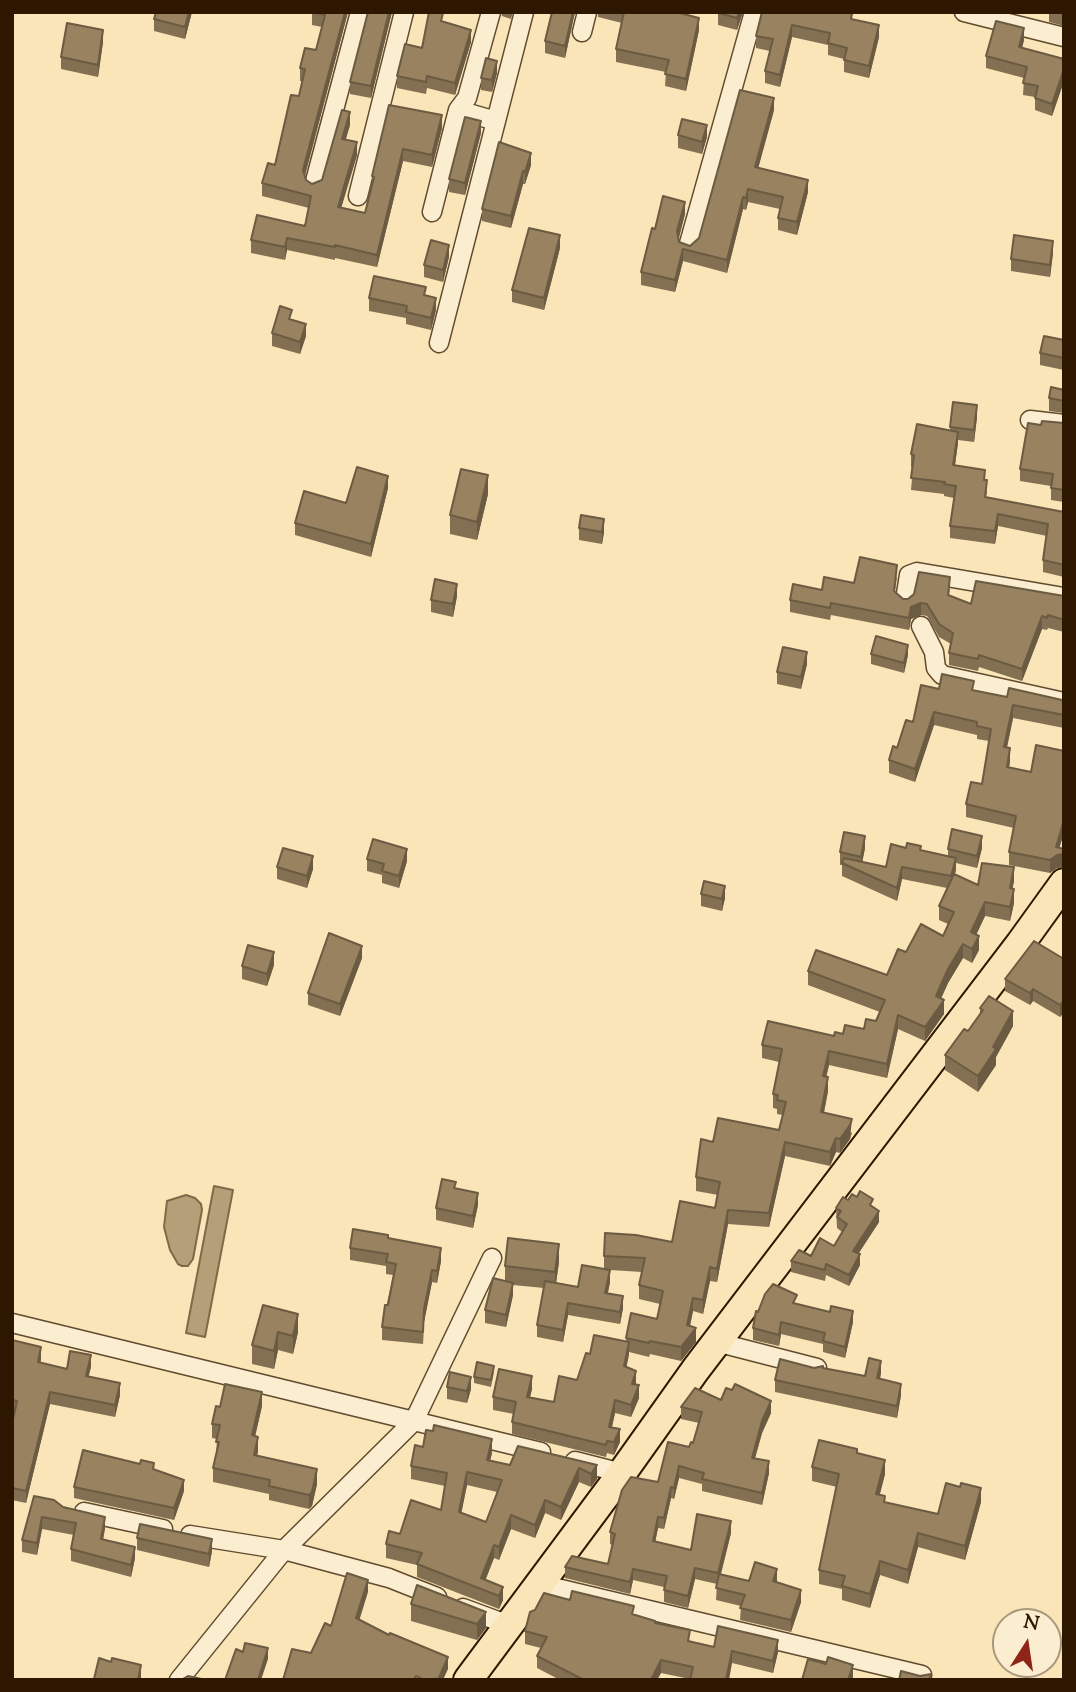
<!DOCTYPE html>
<style>
body{margin:0}
#map{position:relative;width:1076px;height:1692px;overflow:hidden;background:#f9e5b7;font-family:"Sorts Mill Goudy",serif}
canvas{display:block}
.frame{position:absolute;inset:0;border:14px solid #2e1700;pointer-events:none}
.north{position:absolute;left:992px;top:1608px;width:70px;height:70px;box-sizing:border-box;background:#fbeed0;border:2px solid #a9987d;border-radius:50%;rotate:12deg;font-size:19px;font-weight:700;line-height:28px;text-align:center;color:#2e1700}
.north::after{content:'';display:block;margin:auto;width:24px;height:32px;background:#8f2418;clip-path:polygon(50% 0,100% 100%,50% 72%,0 100%)}
</style>
<div id="map">
<canvas width="1076" height="1692"></canvas>
<div class="frame"></div>
<div class="north">N</div>
</div>
<script>
const context = document.querySelector('canvas').getContext('2d');
context.lineJoin = 'round';
function fillPath(path, color) { context.fillStyle = color; context.fill(path, 'evenodd'); }
const poly = rows => new Path2D(rows.map(r => 'M' + r).join(''));
function strokePath(path, color, width, dash) { context.strokeStyle = color; context.lineWidth = width; context.lineCap = dash ? 'butt' : 'round'; context.setLineDash(dash || []); context.stroke(path); }
const water = poly([
 [214,1186,233,1190,205,1337,186,1333,214,1186],
 [186,1195,195,1198,201,1204,202,1210,193,1259,188,1266,182,1266,178,1264,170,1250,164,1227,167,1201,186,1195]
]);
fillPath(water, '#b49f79');
strokePath(water, '#7e6949', 2);
const minor = poly([
 [964,12,1064,37],
 [582,32,587,12],
 [458,110,496,121],
 [314,185,360,12],
 [358,196,404,12],
 [432,212,458,110,467,98,491,12],
 [688,247,754,12],
 [439,343,524,12],
 [1030,420,1064,424],
 [905,600,909,575,917,572,1064,597],
 [921,626,934,652,936,668,942,675,1064,702],
 [12,1323,541,1452],
 [716,1342,817,1368],
 [575,1461,622,1473],
 [84,1512,163,1529],
 [190,1535,284,1550,389,1578,437,1597],
 [540,1584,922,1675],
 [463,1608,509,1625],
 [179,1680,284,1550,414,1421,492,1258]
]);
const primary = poly([
 [468,1680,622,1473,696,1369,1020,944,1064,883]
]);
strokePath(minor, '#614a2e', 21);
strokePath(primary, '#2e1700', 32);
strokePath(minor, '#fbeed0', 18);
strokePath(primary, '#f9e5b7', 28);
fillPath(poly([
 [156,12,192,12,185,39,154,31,154,19],
 [312,12,348,12,305,176,306,180,312,184,322,180,350,125,346,139,357,155,341,207,365,213,372,186,372,176,389,105,442,128,432,167,403,161,377,267,335,258,335,260,287,250,285,260,251,253,251,240,305,226,309,208,262,196,262,183,275,165,299,96,302,81,300,81,300,68,316,50,322,27,312,25],
 [392,12,371,98,350,94,350,82],
 [501,12,513,12,511,19,502,16],
 [552,12,575,12,565,58,545,53,545,41],
 [598,12,676,12,699,30,686,91,665,86,666,72,616,62,616,49,622,23,598,17],
 [718,12,743,12,737,30,718,25],
 [762,12,852,19,879,37,869,78,844,72,844,59,828,55,828,45,792,37,780,87,765,83,765,71,770,51,756,48,756,36],
 [1049,12,1064,12,1064,26,1049,22],
 [443,22,471,42,455,95,427,88,426,94,397,88,397,76,422,48],
 [1024,40,1022,48,1064,59,1064,81,1052,116,1035,110,1035,97,1023,95,1024,78,986,68,986,56],
 [103,42,98,77,61,69,61,57],
 [497,73,492,92,481,90,481,78],
 [774,110,758,168,808,192,797,235,778,230,778,218,780,209,748,202,746,210,743,209,727,273,683,261,675,292,641,285,641,272,655,229,685,214,679,238,679,242,690,246,699,238],
 [481,133,465,195,449,192,449,179],
 [678,135,707,137,702,154,678,148],
 [531,165,525,184,523,184,511,228,482,221,482,209],
 [560,248,544,310,512,302,512,290],
 [1053,253,1050,277,1011,271,1011,259],
 [449,257,443,282,424,277,424,265],
 [426,296,436,310,431,330,406,324,406,318,369,311,369,298],
 [292,320,306,336,300,354,272,346,272,333],
 [1064,340,1064,370,1040,365,1040,353],
 [1064,390,1064,413,1049,411,1049,398],
 [953,402,977,417,974,442,958,440,955,466,985,480,987,493,986,497,1064,512,1064,577,1043,572,1043,560,1047,536,998,526,995,544,950,538,950,526,954,498,944,496,944,494,911,490,913,467,911,467,911,454,950,430],
 [1064,423,1064,502,1051,500,1051,486,1020,481,1020,469,1041,425],
 [388,488,371,557,295,535,295,523],
 [488,494,477,540,450,534,450,515],
 [579,528,604,532,602,544,579,540],
 [897,577,895,592,903,599,908,599,950,589,949,595,971,604,1064,596,1064,632,1048,628,1047,630,1042,629,1022,681,979,667,978,671,949,665,949,653,951,644,939,637,927,616,921,615,911,619,909,630,831,615,830,620,790,612,790,600,822,590],
 [457,596,453,617,431,612,431,600],
 [871,654,908,655,904,673,871,664],
 [807,664,801,689,777,684,777,672],
 [939,689,974,690,1007,697,1064,700,1064,728,1013,718,1007,748,1010,761,1009,767,1031,772,1064,751,1064,833,1059,848,1064,867,1057,868,1050,873,1009,865,1009,852,1014,828,966,817,966,804,982,784,989,741,977,739,977,735,934,725,915,782,889,773,889,760,913,722],
 [865,848,862,862,886,867,906,848,948,856,948,849,982,848,977,868,956,863,955,874,978,885,1014,881,1012,889,1014,903,1010,921,985,916,976,935,979,950,972,963,963,958,948,983,941,998,944,1014,925,1041,898,1029,887,1078,829,1065,826,1077,828,1091,824,1113,852,1133,850,1139,840,1153,836,1152,830,1166,785,1156,769,1227,728,1224,717,1282,710,1281,703,1314,693,1311,690,1326,696,1342,681,1361,650,1354,649,1357,629,1352,626,1367,636,1383,639,1398,631,1417,615,1413,612,1427,620,1442,614,1455,607,1453,606,1457,512,1434,512,1422,514,1414,493,1410,493,1397,532,1389,530,1397,554,1402,577,1380,590,1354,626,1342,626,1338,657,1319,660,1304,639,1299,639,1285,642,1272,610,1270,610,1282,608,1293,623,1308,620,1324,568,1315,563,1342,537,1337,537,1325,544,1288,513,1285,513,1295,506,1327,485,1323,485,1310,505,1281,505,1266,559,1262,556,1283,578,1287,604,1269,604,1256,672,1242,715,1208,718,1195,696,1191,696,1177,713,1142,779,1130,783,1115,777,1114,777,1109,773,1108,773,1094,779,1062,762,1058,762,1045,834,1036,864,1029,876,1021,880,1012,808,985,808,971,887,975,906,952,943,936,948,924,939,920,939,906,947,888,902,879,897,901,842,876,842,865,840,865,840,852],
 [367,859,407,861,399,888,382,883,382,875,367,871],
 [277,867,313,869,307,888,277,879],
 [701,894,725,898,722,911,701,906],
 [362,958,340,1016,308,1005,308,993],
 [1064,959,1064,1012,1060,1017,1033,1001,1030,1005,1005,991,1005,979],
 [274,965,267,986,242,979,242,966],
 [980,1008,1013,1026,996,1057,996,1065,978,1092,945,1070,945,1055,968,1031,980,1014],
 [456,1188,478,1205,473,1228,436,1220,436,1208],
 [848,1200,873,1208,879,1222,858,1254,860,1265,849,1286,826,1275,825,1281,791,1272,791,1261,811,1256,834,1246,842,1232,837,1228,836,1208],
 [388,1238,441,1261,437,1283,432,1282,424,1322,423,1344,382,1340,382,1327,393,1275,386,1274,386,1266,350,1260,350,1248],
 [797,1304,853,1322,845,1358,823,1352,823,1344,781,1334,779,1346,753,1340,753,1328,758,1312],
 [263,1305,298,1332,293,1354,278,1350,274,1369,252,1364,252,1345],
 [12,1340,41,1359,40,1363,67,1369,91,1367,88,1376,120,1395,115,1417,50,1404,26,1503,12,1500,12,1424,15,1412,12,1412],
 [814,1368,823,1368,865,1376,881,1373,880,1379,901,1395,897,1418,775,1392,775,1380],
 [494,1372,491,1387,474,1383,474,1377],
 [447,1387,471,1389,467,1403,447,1399],
 [721,1400,771,1413,762,1433,755,1458,769,1473,762,1505,702,1491,702,1484,679,1478,674,1499,671,1498,664,1529,658,1528,655,1542,691,1550,731,1533,721,1574,749,1581,776,1582,801,1602,791,1632,740,1620,741,1606,716,1600,717,1584,695,1579,688,1608,664,1602,664,1587,633,1580,630,1594,565,1578,565,1567,608,1564,612,1545,610,1544,610,1532,658,1482,693,1443,699,1423,681,1419,681,1407],
 [262,1406,255,1436,258,1451,257,1456,317,1484,312,1506,309,1509,269,1500,269,1494,213,1482,213,1468,216,1454,217,1439,212,1438,212,1424,220,1407],
 [423,1447,492,1453,490,1460,510,1465,597,1465,597,1479,591,1487,579,1482,561,1520,545,1513,535,1538,511,1529,499,1560,494,1558,485,1580,503,1600,499,1609,417,1577,417,1565,386,1558,386,1544,400,1534,441,1510,445,1486,411,1479,411,1466],
 [467,1485,497,1492,486,1522,461,1513],
 [857,1453,885,1474,880,1494,885,1502,938,1514,981,1502,965,1560,918,1547,908,1584,880,1575,870,1608,842,1600,842,1589,819,1584,819,1570,837,1487,812,1481,812,1467],
 [154,1470,184,1491,174,1520,74,1498,74,1487],
 [34,1496,63,1507,105,1528,103,1540,135,1558,131,1577,71,1561,71,1549,74,1535,42,1529,37,1555,22,1552,22,1540],
 [137,1538,212,1551,209,1567,137,1550],
 [417,1585,486,1628,477,1640,411,1621,411,1604],
 [570,1600,634,1615,655,1623,690,1642,714,1647,778,1652,773,1673,732,1663,690,1679,661,1673,657,1680,560,1680,537,1668,537,1656,541,1648,525,1644,525,1631]
]), '#837052');
fillPath(poly([
 [189,12,192,12,185,39,185,27],
 [345,12,348,12,303,182,303,170],
 [389,12,392,12,371,98,371,86],
 [573,12,575,12,565,58,565,46],
 [739,12,743,12,737,30,737,18],
 [699,18,699,30,686,91,686,79],
 [792,25,792,37,780,87,780,75],
 [879,25,879,37,869,78,869,66],
 [1024,28,1024,40,1019,60,1019,47],
 [103,30,103,42,98,77,98,65],
 [471,30,471,42,455,95,455,83],
 [497,61,497,73,492,92,492,80],
 [1064,69,1064,81,1052,116,1052,104],
 [774,98,774,110,755,180,755,167],
 [350,112,350,125,342,151,342,139],
 [442,115,442,128,432,167,432,155],
 [481,121,481,133,465,195,465,183],
 [707,125,707,137,702,154,702,142],
 [357,142,357,155,338,219,338,207],
 [403,149,403,161,377,267,377,255],
 [531,153,531,165,525,184,525,172],
 [523,171,523,184,511,228,511,216],
 [808,180,808,192,797,235,797,222],
 [748,189,748,202,746,210,746,198],
 [743,197,743,209,727,273,727,260],
 [685,202,685,214,677,244,677,231],
 [560,235,560,248,544,310,544,298],
 [287,238,287,250,285,260,285,247],
 [1053,241,1053,253,1050,277,1050,265],
 [449,245,449,257,443,282,443,270],
 [683,249,683,261,675,292,675,280],
 [436,298,436,310,431,330,431,318],
 [306,324,306,336,300,354,300,342],
 [977,405,977,417,974,442,974,430],
 [958,432,958,444,953,478,953,465],
 [488,475,488,494,477,540,477,522],
 [388,476,388,488,371,557,371,544],
 [998,514,998,526,995,544,995,531],
 [604,519,604,532,602,544,602,532],
 [457,584,457,596,453,617,453,604],
 [921,603,921,615,911,619,909,630,909,618,911,607],
 [1042,616,1042,629,1022,681,1022,669],
 [908,645,908,655,904,673,904,663],
 [807,652,807,664,801,689,801,677],
 [1013,705,1013,718,1004,760,1004,747],
 [934,712,934,725,915,782,915,769],
 [1010,748,1010,761,1007,780,1007,767],
 [1064,820,1064,833,1057,855,1064,854,1064,867,1057,868,1050,873,1050,860],
 [865,836,865,848,861,869,861,857],
 [982,836,982,848,977,868,977,856],
 [407,849,407,861,399,888,399,876],
 [313,856,313,869,307,888,307,876],
 [956,858,956,870,951,889,951,876],
 [902,867,902,879,897,901,897,888],
 [1014,867,1014,881,1010,902,1010,888],
 [725,886,725,898,722,911,722,899],
 [1014,889,1014,903,1010,921,1010,907],
 [985,902,985,916,971,946,971,932],
 [979,936,979,950,972,963,972,949],
 [963,944,963,958,948,983,936,1010,936,996,948,969],
 [362,946,362,958,340,1016,340,1004],
 [274,952,274,965,267,986,267,974],
 [1033,989,1033,1001,1030,1005,1030,993],
 [944,1000,944,1014,925,1041,925,1027],
 [1064,1000,1064,1012,1060,1017,1060,1005],
 [1013,1011,1013,1026,996,1057,996,1065,978,1092,978,1076],
 [898,1015,898,1029,887,1078,887,1064],
 [829,1051,829,1065,823,1090,823,1076],
 [828,1077,828,1091,821,1126,821,1112],
 [852,1119,850,1139,840,1153,840,1139],
 [836,1138,836,1152,830,1166,830,1152],
 [785,1142,785,1156,769,1227,769,1213],
 [478,1193,478,1205,473,1228,473,1216],
 [728,1210,728,1224,717,1282,717,1269],
 [879,1211,879,1222,853,1262,853,1251],
 [559,1244,559,1262,555,1290,555,1272],
 [441,1248,441,1261,437,1283,437,1271],
 [860,1254,860,1265,849,1286,849,1275],
 [710,1267,710,1281,703,1314,703,1300],
 [432,1270,432,1282,424,1322,423,1344,424,1309],
 [610,1270,610,1282,605,1305,605,1293],
 [513,1283,513,1295,506,1327,506,1315],
 [623,1296,623,1308,620,1324,620,1312],
 [693,1298,693,1311,687,1339,696,1328,696,1342,681,1361,681,1347],
 [568,1303,568,1315,563,1342,563,1330],
 [853,1311,853,1322,845,1358,845,1347],
 [298,1314,298,1332,293,1354,293,1336],
 [781,1322,781,1334,779,1346,779,1335],
 [278,1332,278,1350,274,1369,274,1351],
 [629,1342,629,1355,624,1379,624,1366],
 [41,1347,41,1359,38,1374,38,1362],
 [91,1355,91,1367,86,1387,86,1376],
 [881,1361,881,1373,877,1390,877,1378],
 [636,1371,636,1383,632,1396,632,1384],
 [532,1376,532,1389,527,1409,527,1397],
 [471,1377,471,1389,467,1403,467,1391],
 [120,1383,120,1395,115,1417,115,1405],
 [901,1384,901,1395,897,1418,897,1406],
 [639,1385,639,1398,631,1417,631,1405],
 [50,1392,50,1404,26,1503,26,1491],
 [262,1392,262,1406,252,1450,252,1435],
 [615,1400,615,1413,609,1440,609,1427],
 [771,1401,771,1413,762,1433,752,1469,752,1458,762,1421],
 [620,1429,620,1442,614,1455,614,1442],
 [258,1437,258,1451,254,1469,254,1455],
 [492,1439,492,1453,487,1473,487,1460],
 [885,1460,885,1474,876,1508,876,1494],
 [769,1461,769,1473,762,1505,762,1493],
 [597,1465,597,1479,591,1487,591,1474],
 [679,1466,679,1478,674,1499,674,1488],
 [579,1468,579,1482,561,1520,561,1507],
 [317,1469,317,1484,312,1506,309,1509,309,1495],
 [467,1472,467,1485,459,1525,459,1512],
 [184,1480,184,1491,174,1520,174,1508],
 [671,1487,671,1498,664,1529,664,1518],
 [981,1488,981,1502,965,1560,965,1546],
 [545,1500,545,1513,535,1538,535,1525],
 [511,1515,511,1529,499,1560,499,1547],
 [42,1517,42,1529,37,1555,37,1543],
 [105,1517,105,1528,101,1551,101,1539],
 [658,1517,658,1528,653,1553,653,1541],
 [731,1521,731,1533,718,1584,718,1573],
 [918,1533,918,1547,908,1584,908,1570],
 [212,1539,212,1551,209,1567,209,1554],
 [494,1545,494,1558,482,1589,481,1578],
 [135,1547,135,1558,131,1577,131,1565],
 [880,1561,880,1575,870,1608,870,1594],
 [695,1568,695,1579,688,1608,688,1596],
 [633,1569,633,1580,630,1594,630,1582],
 [777,1569,777,1581,773,1593,773,1581],
 [368,1580,368,1592,356,1631,356,1618],
 [503,1587,503,1600,499,1609,499,1596],
 [801,1590,801,1602,791,1632,791,1620],
 [486,1612,486,1628,477,1640,477,1624],
 [778,1640,778,1652,773,1673,773,1661],
 [268,1648,268,1659,261,1680,258,1680],
 [732,1651,732,1663,729,1680,726,1680],
 [448,1657,448,1669,443,1680,438,1680],
 [661,1660,661,1673,657,1680,651,1680],
 [141,1665,141,1680,138,1680],
 [853,1665,853,1680,848,1680]
]), '#6a5b42');
const building = poly([
 [156,12,189,12,185,27,154,19,156,12],
 [312,12,345,12,303,170,306,180,312,184,322,180,342,110,350,112,342,139,357,142,338,207,365,213,374,177,372,176,389,105,442,115,432,155,403,149,377,255,335,245,335,247,287,238,285,247,251,240,257,215,305,226,311,196,262,183,268,163,275,165,291,95,299,96,305,69,300,68,305,48,316,50,325,15,312,12],
 [368,12,389,12,371,86,350,82,368,12],
 [429,12,443,13,441,21,471,30,455,83,427,76,426,82,397,76,405,44,422,48,429,12],
 [552,12,573,12,565,46,545,41,552,12],
 [624,12,676,12,699,18,686,79,665,74,669,60,616,49,624,12],
 [718,12,739,12,737,18,718,13,718,12],
 [762,12,846,12,852,14,851,19,879,25,869,66,844,60,847,48,828,43,830,33,792,25,780,75,765,71,773,39,756,36,762,12],
 [996,21,1024,28,1019,47,1064,59,1064,69,1052,104,1035,98,1038,86,1023,83,1027,67,986,56,996,21],
 [67,23,103,30,98,65,61,57,67,23],
 [486,58,497,61,492,80,481,78,486,58],
 [740,90,774,98,755,167,808,180,797,222,778,218,783,197,748,189,746,198,743,197,727,260,683,249,675,280,641,272,652,228,655,229,663,196,685,202,677,231,679,242,690,246,699,238,740,90],
 [465,117,481,121,465,183,449,179,465,117],
 [682,119,707,125,702,142,678,135,682,119],
 [499,142,531,153,525,172,523,171,511,216,482,209,499,142],
 [529,228,560,235,544,298,512,290,529,228],
 [1014,235,1053,241,1050,265,1011,259,1014,235],
 [431,240,449,245,443,270,424,265,431,240],
 [374,276,426,287,424,295,436,298,431,318,406,312,407,306,369,298,374,276],
 [280,306,292,310,289,319,306,324,300,342,272,333,280,306],
 [1044,336,1064,340,1064,358,1040,353,1044,336],
 [1051,387,1064,390,1064,401,1049,398,1051,387],
 [953,402,977,405,974,430,950,427,953,402],
 [1042,421,1064,423,1064,490,1051,488,1053,474,1020,469,1028,423,1041,425,1042,421],
 [917,424,958,432,953,465,985,470,984,480,987,480,985,497,1064,512,1064,565,1043,560,1048,524,998,514,995,531,950,526,956,486,944,484,945,482,911,478,914,455,911,454,917,424],
 [357,467,388,476,371,544,295,523,304,491,346,503,357,467],
 [461,469,488,475,477,522,450,515,461,469],
 [581,515,604,519,602,532,579,528,581,515],
 [860,557,897,565,894,591,903,599,908,599,914,594,919,572,950,577,948,595,971,604,976,581,1064,596,1064,620,1048,615,1047,618,1042,616,1022,669,979,655,978,659,949,653,953,633,939,624,927,604,921,603,911,607,909,618,831,603,830,608,790,600,793,584,822,590,824,577,854,583,860,557],
 [435,579,457,584,453,604,431,600,435,579],
 [876,636,908,645,904,663,871,654,876,636],
 [783,647,807,652,801,677,777,672,783,647],
 [942,674,974,681,972,690,1007,697,1009,688,1062,700,1064,700,1064,715,1013,705,1004,747,1010,748,1007,767,1031,772,1036,745,1064,751,1064,820,1056,847,1064,849,1064,854,1057,855,1050,860,1009,852,1016,816,966,804,971,782,982,784,991,729,977,726,977,722,934,712,915,769,889,760,893,746,897,748,906,720,913,722,921,685,939,689,942,674],
 [952,829,982,836,977,856,948,849,952,829],
 [844,832,865,836,861,857,840,852,844,832],
 [373,839,407,849,399,876,382,871,384,864,367,859,373,839],
 [907,843,921,846,920,850,956,858,951,876,902,867,897,888,842,863,844,858,886,867,891,844,906,848,907,843],
 [283,848,313,856,307,876,277,867,283,848],
 [982,863,1014,867,1010,888,1014,889,1010,907,985,902,971,932,979,936,972,949,963,944,948,969,936,996,944,1000,925,1027,898,1015,887,1064,829,1051,823,1076,828,1077,821,1112,852,1119,850,1125,840,1139,836,1138,830,1152,785,1142,769,1213,728,1210,717,1269,710,1267,703,1300,693,1298,687,1325,696,1328,681,1347,650,1341,649,1343,626,1338,631,1313,657,1319,663,1291,639,1285,645,1258,604,1256,605,1233,636,1235,672,1242,680,1201,715,1208,720,1182,696,1177,701,1139,713,1142,718,1118,779,1130,786,1102,777,1100,778,1095,773,1094,782,1049,762,1045,768,1021,834,1036,835,1032,843,1034,845,1025,864,1029,866,1019,876,1021,885,1000,808,971,816,950,887,975,898,949,906,952,921,924,943,936,954,912,939,906,954,874,978,885,982,863],
 [704,881,725,886,722,899,701,894,704,881],
 [329,933,362,946,340,1004,308,993,329,933],
 [1034,941,1064,959,1064,1000,1060,1005,1033,989,1030,993,1005,979,1034,941],
 [248,945,274,952,267,974,242,966,248,945],
 [989,996,1013,1011,993,1047,996,1049,978,1076,945,1055,964,1029,968,1031,983,1010,980,1008,989,996],
 [442,1179,456,1182,454,1188,478,1193,473,1216,436,1208,442,1179],
 [860,1191,873,1199,870,1205,879,1211,853,1251,860,1254,849,1275,826,1264,825,1270,791,1261,799,1250,811,1256,820,1238,834,1246,847,1224,837,1217,841,1211,836,1208,843,1197,848,1200,852,1194,857,1197,860,1191],
 [353,1229,388,1235,388,1238,441,1248,437,1271,432,1270,424,1309,423,1332,382,1327,385,1305,388,1305,396,1264,386,1262,388,1254,350,1248,353,1229],
 [508,1238,559,1244,555,1272,505,1266,508,1238],
 [582,1265,610,1270,605,1293,623,1296,620,1312,568,1303,563,1330,537,1325,545,1281,578,1287,582,1265],
 [493,1278,513,1283,506,1315,485,1310,493,1278],
 [773,1284,797,1295,793,1303,830,1312,831,1306,853,1311,845,1347,823,1341,825,1333,781,1322,779,1335,753,1328,756,1311,758,1312,765,1294,773,1284],
 [263,1305,298,1314,293,1336,278,1332,274,1351,252,1345,263,1305],
 [594,1335,629,1342,624,1366,636,1371,632,1384,639,1385,631,1405,615,1400,609,1427,620,1429,614,1442,607,1441,606,1445,512,1422,516,1402,493,1397,499,1369,532,1376,527,1397,554,1402,559,1376,577,1380,586,1353,590,1354,594,1335],
 [12,1340,41,1347,38,1362,67,1369,70,1351,91,1355,86,1376,120,1383,115,1405,50,1392,26,1491,12,1488,12,1424,17,1401,12,1400,12,1340],
 [869,1358,881,1361,877,1378,901,1384,897,1406,775,1380,780,1359,814,1368,823,1366,823,1368,865,1376,869,1358],
 [477,1362,494,1366,491,1380,474,1377,477,1362],
 [450,1372,471,1377,467,1391,447,1387,450,1372],
 [225,1384,262,1392,252,1435,258,1437,254,1455,317,1469,312,1492,309,1495,269,1486,270,1480,213,1468,219,1442,216,1442,220,1425,212,1424,216,1406,220,1407,225,1384],
 [735,1384,771,1401,762,1421,752,1458,769,1461,762,1493,702,1479,704,1473,679,1466,674,1488,671,1487,664,1518,658,1517,653,1541,691,1550,697,1514,731,1521,718,1573,695,1568,688,1596,664,1590,667,1576,633,1569,630,1582,565,1567,572,1556,608,1564,615,1534,610,1532,622,1490,631,1477,658,1482,668,1442,689,1447,691,1442,693,1443,702,1412,681,1407,695,1388,721,1400,726,1388,732,1390,735,1384],
 [434,1425,492,1439,487,1460,510,1465,518,1446,597,1465,591,1474,579,1468,561,1507,545,1500,535,1525,511,1515,499,1547,494,1545,481,1578,503,1587,499,1596,417,1564,422,1553,386,1544,389,1531,400,1534,411,1500,441,1510,447,1473,411,1466,415,1445,423,1447,426,1430,433,1431,434,1425],
 [467,1472,502,1480,486,1522,459,1512,467,1472],
 [819,1440,857,1449,857,1453,885,1460,876,1494,885,1496,884,1502,938,1514,946,1483,960,1487,961,1483,981,1488,965,1546,918,1533,908,1570,880,1561,870,1594,842,1586,845,1576,819,1570,839,1474,812,1467,819,1440],
 [83,1450,140,1464,141,1460,154,1463,153,1469,184,1480,174,1508,74,1487,83,1450],
 [34,1496,54,1500,63,1507,105,1517,101,1539,135,1547,131,1565,71,1549,76,1523,42,1517,37,1543,22,1540,34,1496],
 [140,1524,212,1539,209,1554,137,1538,140,1524],
 [755,1562,777,1569,773,1581,801,1590,791,1620,740,1608,745,1595,716,1588,719,1574,749,1581,755,1562],
 [347,1573,368,1580,356,1618,389,1635,390,1633,448,1657,438,1680,424,1680,416,1676,414,1680,283,1680,292,1649,311,1653,325,1623,331,1626,347,1573],
 [417,1585,486,1612,477,1624,411,1604,417,1585],
 [572,1591,634,1606,632,1614,655,1621,655,1623,690,1630,688,1641,714,1647,718,1626,778,1640,773,1661,732,1651,726,1680,690,1680,693,1667,661,1660,651,1680,584,1680,537,1656,547,1637,525,1631,530,1612,535,1610,544,1593,570,1600,572,1591],
 [245,1643,268,1648,258,1680,225,1680,236,1649,243,1652,245,1643],
 [828,1657,853,1665,848,1680,802,1680,808,1659,826,1664,828,1657],
 [99,1658,111,1662,112,1658,141,1665,138,1680,94,1679,99,1658],
 [901,1671,920,1676,931,1674,929,1680,899,1680,901,1671],
 [188,1676,206,1680,181,1680,188,1676]
]);
fillPath(building, '#98825f');
strokePath(building, '#6a5b42', 2);
</script>
